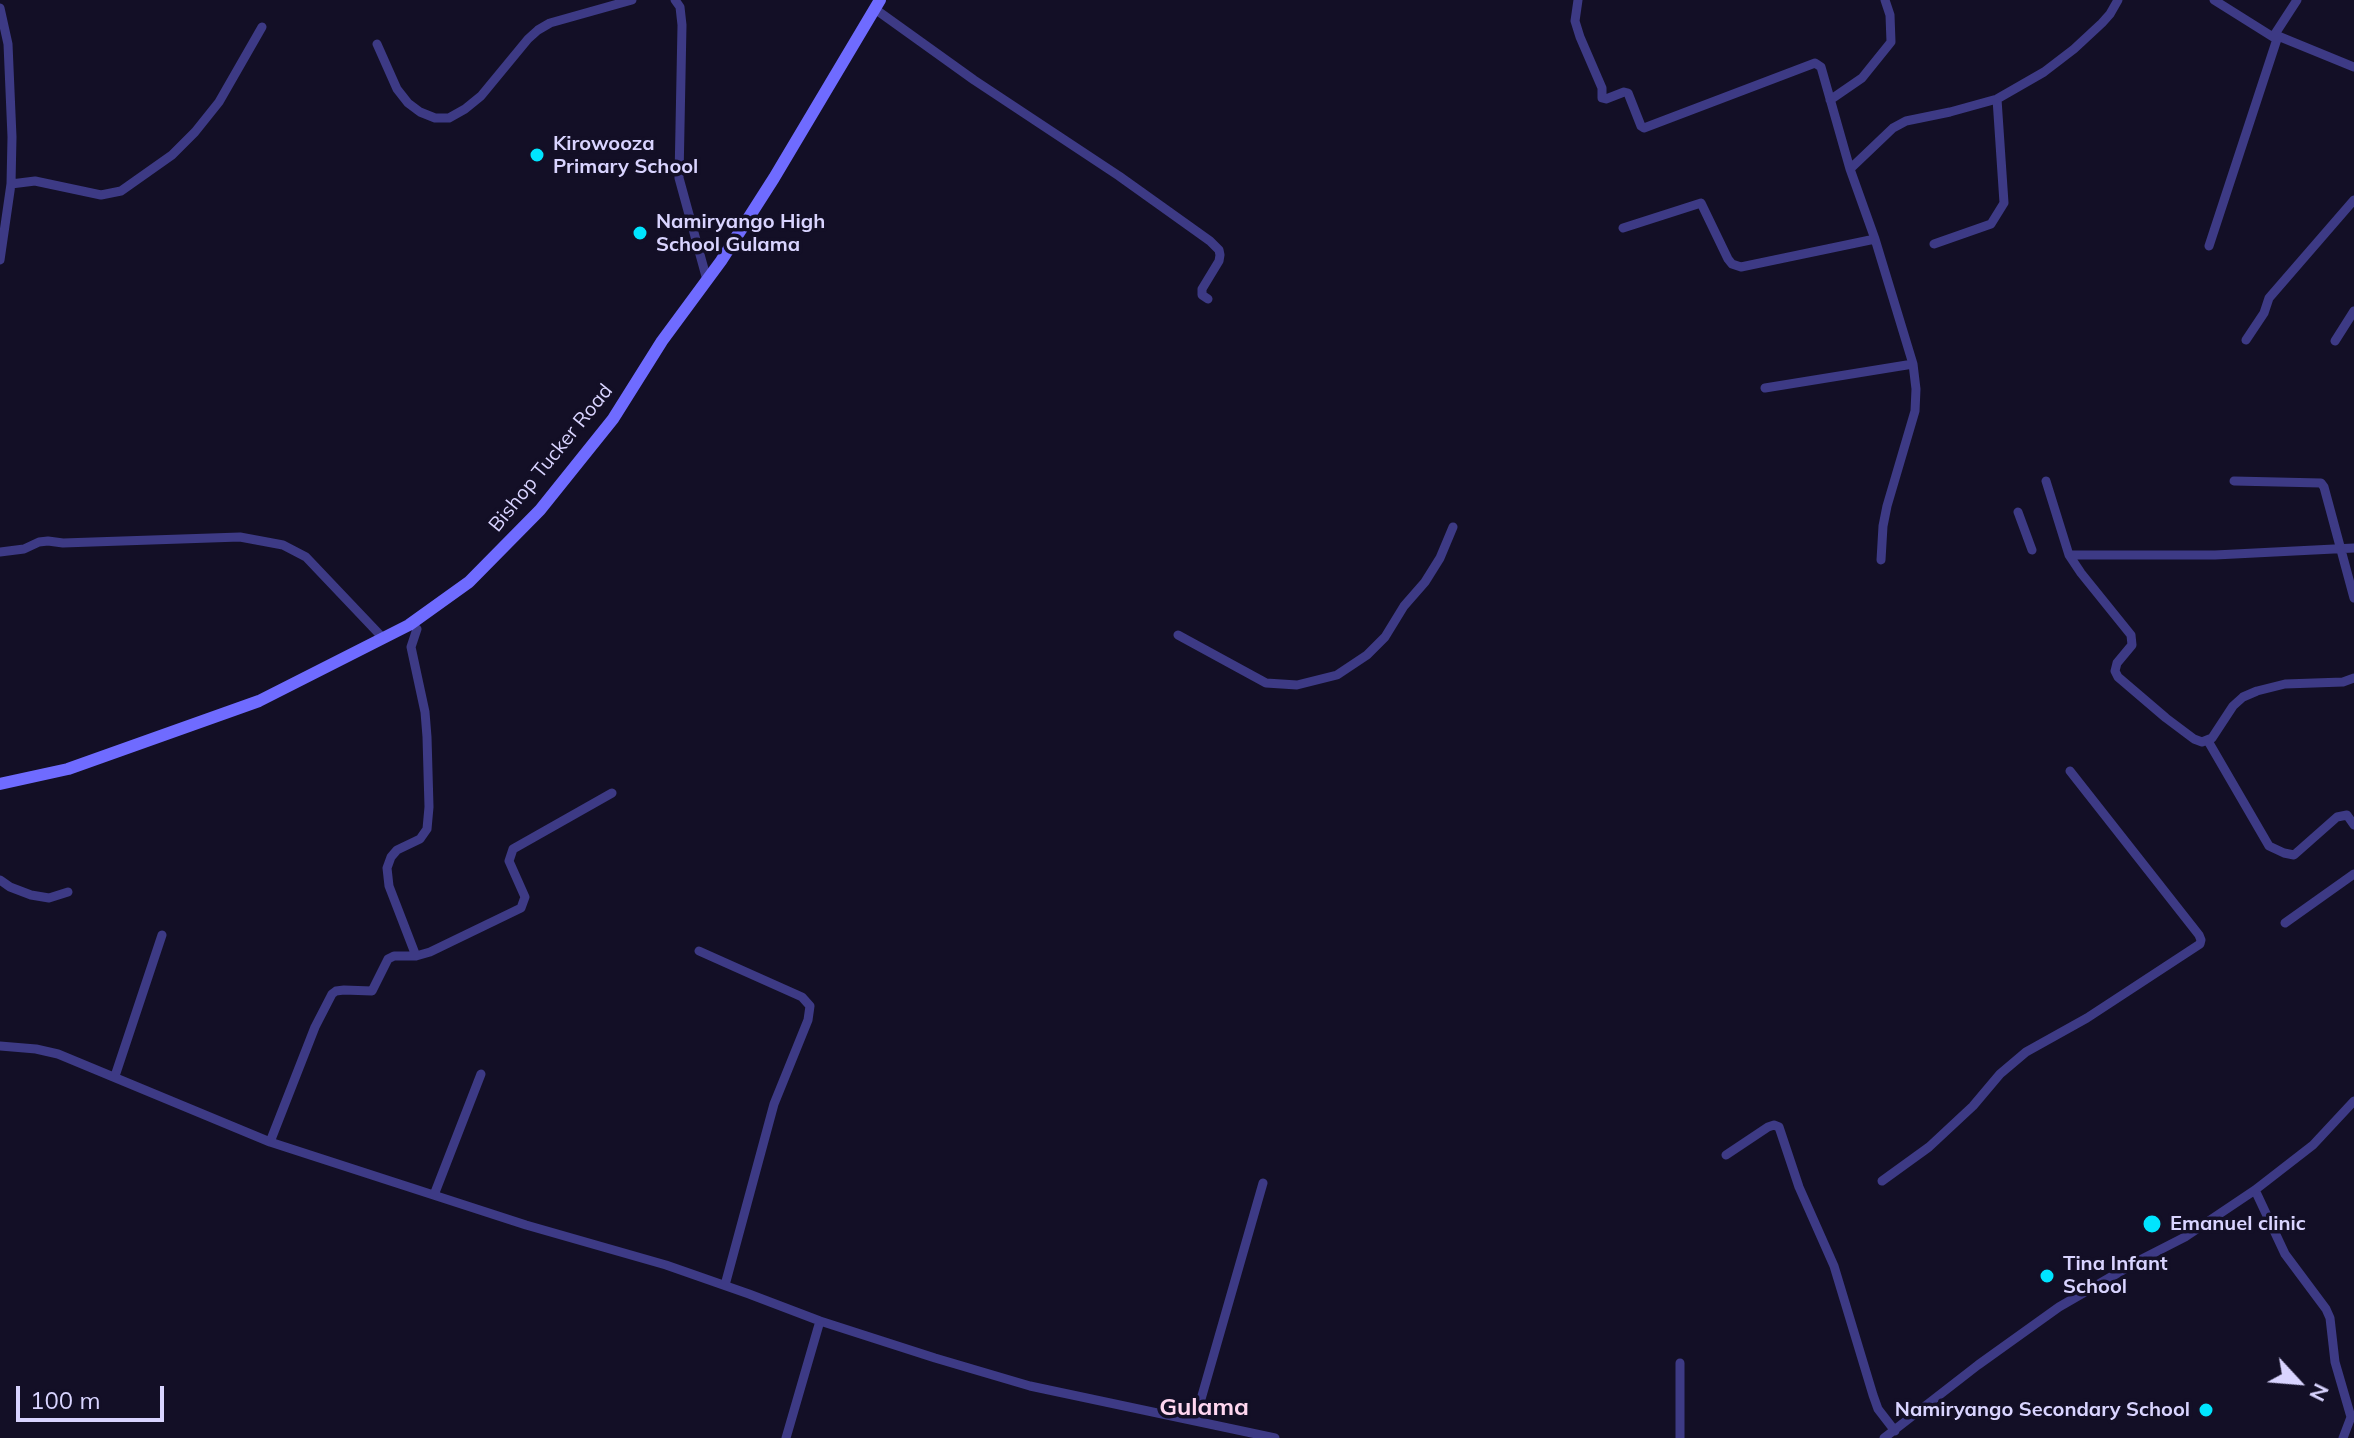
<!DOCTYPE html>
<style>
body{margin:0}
#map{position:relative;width:2354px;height:1438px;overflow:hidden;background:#130f26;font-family:Mulish,sans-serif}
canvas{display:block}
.north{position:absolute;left:2258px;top:1342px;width:80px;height:80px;-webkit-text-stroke:6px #130f26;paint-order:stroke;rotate:116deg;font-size:22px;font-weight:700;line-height:32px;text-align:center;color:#d9d4ff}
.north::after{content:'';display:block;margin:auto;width:28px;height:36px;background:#d9d4ff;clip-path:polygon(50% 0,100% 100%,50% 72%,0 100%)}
.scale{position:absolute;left:16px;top:1386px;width:148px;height:36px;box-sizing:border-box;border:4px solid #d9d4ff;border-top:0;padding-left:10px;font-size:24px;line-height:28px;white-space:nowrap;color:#d9d4ff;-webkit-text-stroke:6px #130f26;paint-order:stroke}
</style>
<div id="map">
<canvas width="2354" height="1438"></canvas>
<div class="north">N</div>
<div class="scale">100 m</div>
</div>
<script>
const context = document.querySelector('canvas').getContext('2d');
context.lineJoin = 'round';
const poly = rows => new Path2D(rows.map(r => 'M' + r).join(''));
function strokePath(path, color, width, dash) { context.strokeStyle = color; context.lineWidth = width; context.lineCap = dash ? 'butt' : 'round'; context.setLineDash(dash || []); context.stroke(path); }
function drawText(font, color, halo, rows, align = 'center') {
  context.font = font + ' Mulish,sans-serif'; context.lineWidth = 7; context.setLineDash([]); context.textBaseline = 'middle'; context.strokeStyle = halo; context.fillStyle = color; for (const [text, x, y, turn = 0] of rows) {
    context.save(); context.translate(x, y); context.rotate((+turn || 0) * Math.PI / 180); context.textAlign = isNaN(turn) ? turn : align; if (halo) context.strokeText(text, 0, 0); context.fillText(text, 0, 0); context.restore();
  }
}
strokePath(poly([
 [675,0,680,7,682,25,679,178,707,280],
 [1578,0,1575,21,1580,37,1602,88,1602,98,1606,99,1624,92,1628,93,1641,126,1644,128,1815,63,1821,67,1850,169,1875,239,1913,364,1916,389,1915,411,1887,506,1883,526,1881,560],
 [2214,0,2273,37,2278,36,2354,67],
 [0,8,8,44,12,137,11,184,0,260],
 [875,9,974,80,1119,176,1210,241,1219,250,1220,255,1219,261,1202,289,1202,295,1208,299],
 [2273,37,2297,0],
 [377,44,397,89,408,103,420,112,435,118,449,118,465,109,481,96,528,39,538,30,550,23,632,0],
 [1830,100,1862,78,1891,42,1890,15,1885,0],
 [1850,169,1893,128,1906,121,1950,112,1997,99,2044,72,2074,49,2102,23,2110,14,2118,0],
 [11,184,35,181,101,195,121,191,172,155,195,132,219,102,262,27],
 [1623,228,1701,203,1728,259,1732,264,1741,267,1875,239],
 [1934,244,1991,224,2004,203,1997,99],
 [2209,246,2278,36],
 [2246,340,2264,313,2269,298,2354,200],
 [2335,341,2354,311],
 [1765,388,1913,364],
 [2046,481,2069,555,2081,573,2131,635,2132,645,2117,663,2115,671,2118,677,2166,718,2194,739,2202,742,2212,738,2233,706,2243,697,2257,691,2285,684,2343,682,2354,678],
 [2234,481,2321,483,2324,487,2354,598],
 [2018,512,2032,550],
 [0,552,24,549,39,542,48,541,63,543,240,537,283,545,306,557,382,637],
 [2069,555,2215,555,2354,548],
 [1178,635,1266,683,1297,685,1337,675,1367,655,1385,637,1404,606,1425,582,1440,558,1453,527],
 [2208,741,2269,846,2284,853,2294,855,2337,817,2347,815,2354,825],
 [0,880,10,887,31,895,49,898,68,892],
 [2285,923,2354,874],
 [699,951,802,997,810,1006,808,1020,774,1104,725,1285],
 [416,956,389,886,387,868,391,857,397,850,420,839,427,829,429,807,427,737,425,712,411,647,417,629],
 [0,1046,36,1049,58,1054,270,1142,526,1225,666,1265,749,1294,820,1321,935,1358,1030,1386,1275,1438],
 [115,1076,162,935],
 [270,1142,315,1027,332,994,336,991,344,990,372,991,388,959,394,956,416,956,430,952,521,908,525,897,509,861,513,849,612,793],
 [1726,1155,1768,1127,1774,1125,1779,1127,1799,1187,1834,1266,1873,1395,1878,1409,1895,1431],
 [1882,1181,1929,1147,1973,1106,2000,1074,2026,1052,2087,1018,2200,944,2201,940,2199,935,2070,771],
 [2255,1190,2285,1254,2326,1309,2330,1318,2335,1362,2351,1417,2343,1438],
 [434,1195,481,1074],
 [1195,1420,1263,1183],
 [786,1438,820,1321],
 [1680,1438,1680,1363],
 [1884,1438,1978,1365,2059,1307,2142,1259,2185,1237,2255,1190,2313,1145,2354,1101]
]), '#3d3a85', 9);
strokePath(poly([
 [0,784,68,769,259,701,409,625,469,582,540,510,613,419,662,341,721,261,774,178,880,0]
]), '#6f6bff', 12);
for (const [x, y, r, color] of [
 [537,155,8,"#00e5ff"],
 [640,233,8,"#00e5ff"],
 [2152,1224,10,"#00e5ff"],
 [2047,1276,8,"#00e5ff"],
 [2206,1410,8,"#00e5ff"]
]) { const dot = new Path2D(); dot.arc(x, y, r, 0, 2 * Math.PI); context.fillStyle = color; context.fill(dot); strokePath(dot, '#130f26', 3); }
drawText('bold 20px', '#d9d4ff', '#130f26', [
 ["Kirowooza",553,144],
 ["Primary School",553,167],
 ["Namiryango High",656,222],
 ["School Gulama",656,245],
 ["Emanuel clinic",2170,1224],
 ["Tina Infant",2063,1264],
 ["School",2063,1287],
 ["Namiryango Secondary School",2190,1410,"right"]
], 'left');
drawText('20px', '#d9d4ff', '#130f26', [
 ["Bishop Tucker Road",551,458,-51]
]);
drawText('bold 24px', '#ffd6f0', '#130f26', [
 ["Gulama",1204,1408]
]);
</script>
